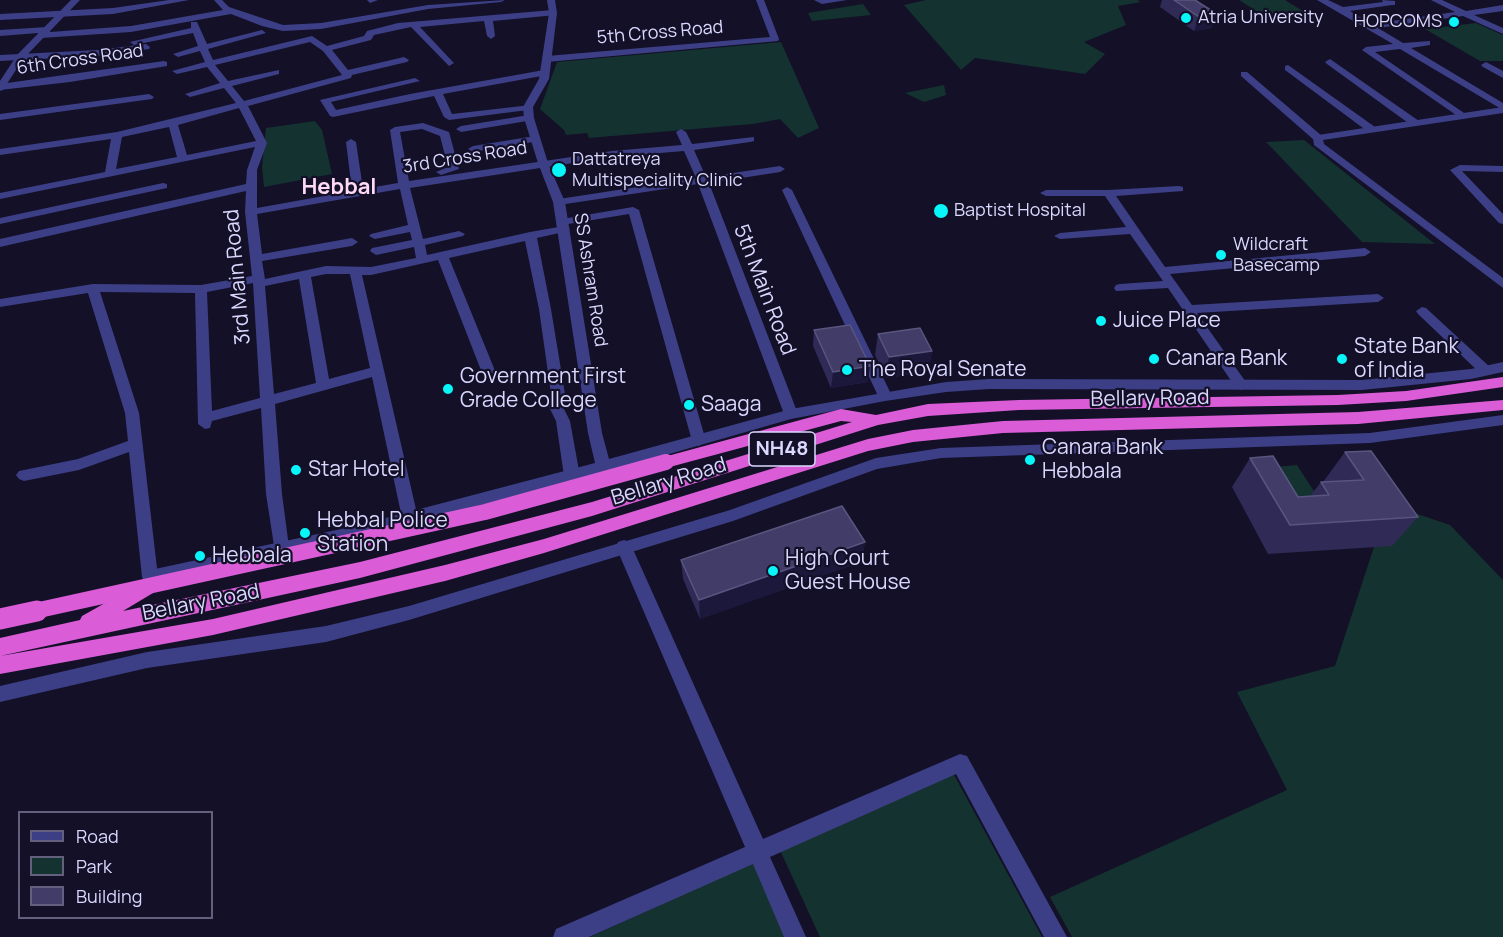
<!DOCTYPE html>
<style>
body{margin:0}
#map{position:relative;width:1503px;height:937px;overflow:hidden;background:#131028;font-family:Manrope,sans-serif}
canvas{display:block}
.legend{position:absolute;left:18px;top:811px;width:195px;height:108px;box-sizing:border-box;background:#131028;border:2px solid #63607e;margin:0;padding:8px 10px;list-style:none;font-size:18px;color:#dad8fe}
.legend li{display:flex;align-items:center;gap:12px;height:30px}
.legend b{width:30px;border:2px solid #63607e}
</style>
<div id="map">
<canvas width="1503" height="937"></canvas>
<ul class="legend">
<li><b style="height:8px;background:#3c3f86"></b>Road</li>
<li><b style="height:16px;background:#14322f"></b>Park</li>
<li><b style="height:16px;background:#413d68"></b>Building</li>
</ul>
</div>
<script>
const context = document.querySelector('canvas').getContext('2d');
context.lineJoin = 'round';
function fillPath(path, color) { context.fillStyle = color; context.fill(path, 'evenodd'); }
const poly = rows => new Path2D(rows.map(r => 'M' + r).join(''));
function strokePath(path, color, width, dash) { context.strokeStyle = color; context.lineWidth = width; context.lineCap = dash ? 'butt' : 'round'; context.setLineDash(dash || []); context.stroke(path); }
function drawText(font, color, halo, rows, align = 'center') {
  context.font = font + ' Manrope,sans-serif'; context.lineWidth = 4.5; context.setLineDash([]); context.textBaseline = 'middle'; context.strokeStyle = halo; context.fillStyle = color; for (const [text, x, y, turn = 0] of rows) {
    context.save(); context.translate(x, y); context.rotate((+turn || 0) * Math.PI / 180); context.textAlign = isNaN(turn) ? turn : align; if (halo) context.strokeText(text, 0, 0); context.fillText(text, 0, 0); context.restore();
  }
}
fillPath(poly([
 [926,0,1137,0,1141,2,1118,6,1126,25,1084,42,1105,54,1085,74,975,58,961,70,904,5],
 [1239,0,1285,0,1314,18,1275,23],
 [863,4,871,15,812,21,808,13],
 [1476,23,1503,35,1503,61,1480,61,1425,29],
 [781,42,819,128,798,138,780,119,753,124,589,138,587,133,566,135,564,130,540,109,557,62],
 [944,85,946,95,924,102,905,93],
 [315,121,322,130,332,174,264,187,262,167,266,128],
 [1304,140,1435,244,1362,242,1266,142],
 [1297,465,1321,502,1286,504,1264,468],
 [1388,504,1450,525,1503,580,1503,937,1072,937,1050,897,1287,790,1237,692,1335,666],
 [952,771,1042,937,820,937,779,848],
 [754,862,786,937,590,937]
]), '#14322f');
fillPath(poly([
 [169,0,189,0,113,14,0,20,0,14,113,8,169,0],
 [214,0,222,0,229,7,283,25,321,23,428,5,505,0,501,2,428,9,321,29,283,31,262,26,231,14,131,32,41,38,38,37,38,33,0,36,0,30,47,27,50,28,50,32,131,26,223,10,214,0],
 [367,0,378,0,370,3,367,0],
 [756,0,764,0,779,39,778,41,547,62,542,59,547,56,770,37,756,0],
 [814,0,847,0,822,4,814,0],
 [1317,0,1328,0,1343,7,1383,2,1382,0,1395,1,1395,5,1392,5,1350,11,1371,24,1455,12,1431,0,1442,0,1466,11,1503,5,1503,11,1474,15,1503,28,1503,34,1463,16,1378,28,1403,43,1430,41,1430,45,1411,48,1503,103,1503,110,1400,49,1375,52,1467,115,1459,117,1362,50,1366,47,1393,44,1317,0],
 [553,10,556,11,556,15,493,21,495,36,491,39,487,36,484,21,420,27,452,61,454,63,449,66,411,27,374,35,371,40,332,50,348,70,404,57,409,60,407,62,352,75,351,78,248,106,267,143,257,170,257,208,352,191,346,142,351,139,356,142,363,189,398,183,390,130,395,127,423,123,449,132,459,169,441,175,436,172,448,167,440,136,422,129,400,132,409,181,612,151,682,145,676,132,681,129,686,132,692,144,754,137,754,141,750,142,694,150,706,177,780,166,785,169,780,172,709,183,798,414,796,418,786,418,784,414,698,184,559,205,553,202,559,199,696,178,684,151,612,157,410,188,423,239,459,231,465,234,463,236,425,245,427,255,530,232,564,226,570,229,568,231,537,238,551,309,565,394,562,405,570,421,580,476,577,480,572,482,567,480,564,476,556,421,548,405,551,394,539,309,525,241,449,258,498,378,491,383,484,378,438,260,371,275,362,275,418,518,416,522,410,524,404,522,402,518,372,377,275,404,282,494,289,547,287,552,281,554,275,552,266,494,261,408,212,421,210,428,205,429,198,424,195,293,100,292,139,413,158,577,156,582,150,584,144,582,142,577,129,452,79,470,24,481,19,479,16,475,19,471,78,459,128,441,125,413,88,293,0,307,0,299,93,284,201,285,252,276,245,212,246,191,0,247,0,239,246,184,247,170,255,147,0,199,0,193,105,172,111,139,0,155,0,149,117,132,236,103,224,88,190,97,185,94,220,83,207,67,177,74,172,71,205,62,200,51,178,57,173,54,198,46,193,33,134,45,130,42,191,28,191,22,197,22,207,44,262,30,266,33,208,49,213,60,312,36,327,46,364,36,367,31,398,23,553,10],
 [310,42,323,51,342,75,244,101,232,86,279,74,279,70,228,81,215,65,310,42],
 [239,108,256,141,187,155,178,125,239,108],
 [169,127,177,157,116,169,122,137,169,127],
 [400,189,408,225,371,234,369,236,375,239,410,232,412,240,372,248,370,251,376,255,414,247,416,258,371,267,326,266,265,279,262,261,352,246,358,242,352,238,262,254,257,214,400,189],
 [326,274,350,274,370,368,329,379,311,277,326,274],
 [299,279,316,383,274,394,265,286,299,279],
 [253,283,260,398,212,411,207,292,253,283],
 [146,44,150,47,149,49,98,56,0,61,0,55,98,50,146,44],
 [1330,59,1419,121,1419,125,1411,125,1327,64,1325,62,1330,59],
 [164,61,167,62,167,66,70,82,0,90,0,84,164,61],
 [1486,62,1503,71,1503,78,1483,67,1481,65,1486,62],
 [1288,65,1375,127,1375,131,1367,131,1285,70,1285,66,1288,65],
 [544,70,547,71,547,75,443,94,452,114,531,105,531,109,528,110,449,120,444,117,434,96,333,117,330,116,320,100,415,78,420,81,331,102,336,110,410,94,544,70],
 [1241,72,1247,72,1322,136,1322,140,1314,140,1241,76,1241,72],
 [149,94,154,97,152,99,0,120,0,114,149,94],
 [529,115,533,116,533,120,461,132,456,129,461,126,529,115],
 [535,136,539,137,539,141,473,152,468,149,473,146,535,136],
 [1460,165,1503,166,1503,172,1462,171,1503,214,1503,224,1499,223,1450,170,1460,165],
 [163,183,167,184,167,188,0,224,0,218,163,183],
 [1179,186,1183,187,1183,191,1116,196,1165,267,1365,248,1371,252,1365,256,1170,274,1192,305,1378,294,1384,298,1378,302,1197,313,1248,385,1241,390,1236,388,1168,288,1116,291,1114,288,1116,285,1120,284,1163,281,1130,234,1060,239,1054,236,1060,233,1126,227,1105,196,1046,196,1040,193,1046,190,1108,190,1179,186],
 [787,187,792,190,892,396,890,399,880,399,878,396,782,190,787,187],
 [633,207,639,210,706,441,699,446,692,441,629,214,562,225,556,222,562,219,633,207],
 [1422,307,1426,308,1491,368,1493,371,1491,374,1481,374,1418,314,1416,311,1422,307],
 [624,540,630,542,632,547,763,839,960,754,967,756,1067,937,1044,937,956,774,770,857,806,937,784,937,753,864,589,937,553,937,556,929,745,847,616,547,618,542,624,540]
]), '#3c3f86');
fillPath(poly([
 [71,0,80,0,23,59,3,90,0,91,0,81,17,55,71,0],
 [547,0,555,0,557,13,549,79,533,107,534,118,548,163,565,202,602,433,609,459,791,409,946,382,989,379,1362,380,1471,369,1503,362,1503,372,1471,379,1362,390,989,389,946,392,885,401,791,419,603,473,355,538,155,583,149,581,147,576,149,571,155,569,355,526,595,463,588,433,553,202,538,163,524,118,523,107,539,79,549,13,547,0],
 [1503,107,1503,113,1323,140,1324,144,1503,278,1503,288,1314,145,1313,138,1318,135,1503,107],
 [1503,415,1503,425,1370,443,941,458,877,469,733,521,409,620,326,642,147,668,0,702,0,686,147,652,326,626,409,606,730,510,876,458,941,448,1370,433,1503,415]
]), '#3c3f86');
fillPath(poly([
 [1503,377,1503,387,1406,401,1338,405,1019,410,928,416,878,425,592,516,360,578,0,656,0,638,80,620,82,616,146,580,153,583,155,588,153,593,123,611,360,562,592,502,852,422,841,421,666,468,660,466,658,462,660,458,841,409,876,415,928,404,1019,400,1338,395,1406,391,1503,377],
 [1503,400,1503,410,1358,424,1003,433,913,442,868,451,544,553,445,581,213,635,0,674,0,656,213,619,445,565,544,539,868,439,913,430,1003,421,1358,412,1503,400]
]), '#da5cd7');
strokePath(poly([
 [30,612,485,512,666,462]
]), '#da5cd7', 16);
strokePath(poly([
 [0,619,37,611]
]), '#da5cd7', 21);
fillPath(poly([
 [1162,0,1195,0,1212,28,1194,31,1160,7],
 [814,330,868,382,831,388,813,346],
 [878,334,932,351,928,372,886,378,875,355],
 [1345,452,1418,517,1392,546,1268,554,1232,487,1250,458,1298,497,1310,496,1321,482,1323,482],
 [865,542,861,562,700,619,683,579,681,560]
]), '#2f2a56');
fillPath(poly([
 [1217,14,1212,28,1194,31,1199,17],
 [932,351,928,372,886,378,889,357],
 [870,366,868,382,831,388,833,372],
 [865,542,861,562,700,619,699,600]
]), '#1c183c');
const building = poly([
 [1174,0,1195,0,1217,14,1199,17,1174,0],
 [850,325,870,366,833,372,814,330,850,325],
 [920,328,932,351,889,357,878,334,920,328],
 [1371,451,1418,517,1290,525,1250,458,1273,456,1298,497,1329,495,1321,482,1364,480,1345,452,1371,451],
 [842,506,865,542,699,600,681,560,842,506]
]);
fillPath(building, '#413d68');
strokePath(building, '#59557f', 1.5);
for (const [x, y, r, color] of [
 [1186,18,6,"#08f5fa"],
 [1454,22,6,"#08f5fa"],
 [559,170,8,"#08f5fa"],
 [941,211,8,"#08f5fa"],
 [1221,255,6,"#08f5fa"],
 [1101,321,6,"#08f5fa"],
 [1154,359,6,"#08f5fa"],
 [1342,359,6,"#08f5fa"],
 [847,370,6,"#08f5fa"],
 [448,389,6,"#08f5fa"],
 [689,405,6,"#08f5fa"],
 [1030,460,6,"#08f5fa"],
 [296,470,6,"#08f5fa"],
 [305,533,6,"#08f5fa"],
 [200,556,6,"#08f5fa"],
 [773,571,6,"#08f5fa"]
]) { const dot = new Path2D(); dot.arc(x, y, r, 0, 2 * Math.PI); context.fillStyle = color; context.fill(dot); strokePath(dot, '#131028', 2); }
drawText('18px', '#dad8fe', '#131028', [
 ["Atria University",1198,18],
 ["HOPCOMS",1442,22,"right"],
 ["Dattatreya",572,160],
 ["Multispeciality Clinic",572,181],
 ["Baptist Hospital",954,211],
 ["Wildcraft",1233,245],
 ["Basecamp",1233,266]
], 'left');
drawText('18px', '#dad8fe', '#131028', [
 ["5th Cross Road",660,33,-5],
 ["6th Cross Road",80,60,-8],
 ["3rd Cross Road",465,158,-9],
 ["SS Ashram Road",590,280,81]
]);
for (const [x, y, w] of [
 [782,449,66]
]) { const box = new Path2D(); box.roundRect(x - w / 2, y - 17, w, 34, 4.5); context.fillStyle = '#131028'; context.fill(box); strokePath(box, '#dad8fe', 1.5); }
drawText('bold 20px', '#dad8fe', null, [
 ["NH48",782,449]
]);
drawText('21px', '#dad8fe', '#131028', [
 ["3rd Main Road",238,277,-95],
 ["5th Main Road",764,290,69],
 ["Bellary Road",1150,399,-1],
 ["Bellary Road",669,482,-17],
 ["Bellary Road",201,603,-11]
]);
drawText('21px', '#dad8fe', '#131028', [
 ["Juice Place",1113,321],
 ["State Bank",1354,347],
 ["of India",1354,371],
 ["Canara Bank",1166,359],
 ["The Royal Senate",859,370],
 ["Government First",460,377],
 ["Grade College",460,401],
 ["Saaga",701,405],
 ["Canara Bank",1042,448],
 ["Hebbala",1042,472],
 ["Star Hotel",308,470],
 ["Hebbal Police",317,521],
 ["Station",317,545],
 ["Hebbala",212,556],
 ["High Court",785,559],
 ["Guest House",785,583]
], 'left');
drawText('bold 22px', '#fedaf4', '#131028', [
 ["Hebbal",339,188]
]);
</script>
